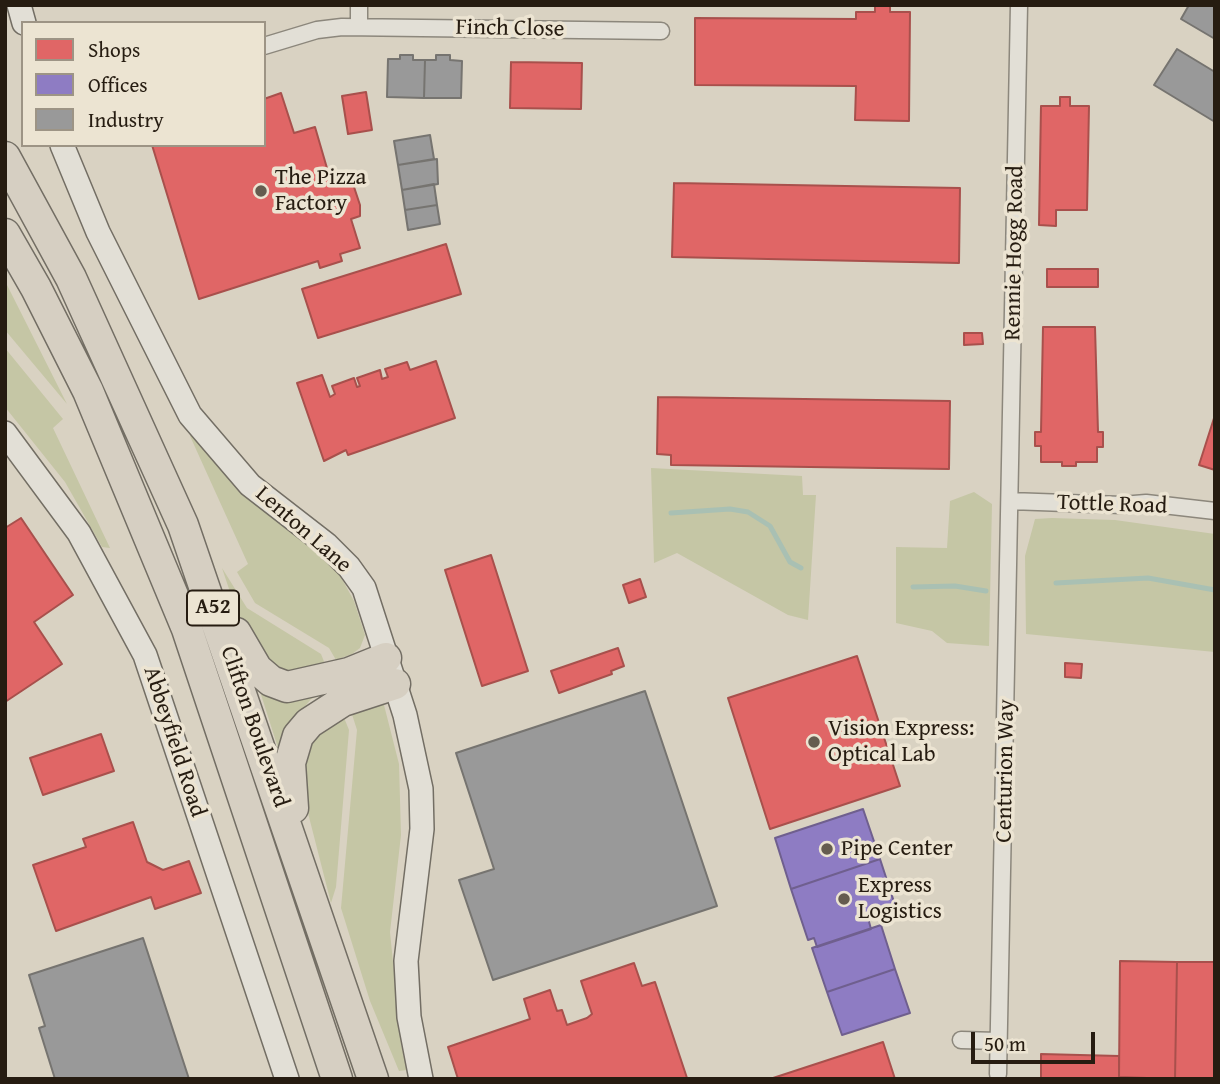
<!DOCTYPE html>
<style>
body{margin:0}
#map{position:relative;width:1220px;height:1084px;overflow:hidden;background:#d9d2c2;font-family:"Gentium Book Plus",serif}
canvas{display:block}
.frame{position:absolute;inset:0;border:7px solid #261c11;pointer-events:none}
.legend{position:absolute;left:21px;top:21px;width:245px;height:126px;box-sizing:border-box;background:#ece4d2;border:2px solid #9d9485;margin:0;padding:9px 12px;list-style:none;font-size:21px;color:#261c11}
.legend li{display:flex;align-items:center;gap:14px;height:35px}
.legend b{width:35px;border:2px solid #9d9485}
.scale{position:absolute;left:971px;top:1032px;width:124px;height:32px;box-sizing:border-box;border:4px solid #261c11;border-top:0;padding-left:9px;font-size:21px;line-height:24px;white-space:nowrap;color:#261c11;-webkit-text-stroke:5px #ece4d2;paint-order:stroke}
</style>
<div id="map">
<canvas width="1220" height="1084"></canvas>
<div class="frame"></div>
<ul class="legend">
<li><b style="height:19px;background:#e06666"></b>Shops</li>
<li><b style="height:19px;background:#8e7cc3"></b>Offices</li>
<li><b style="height:19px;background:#999"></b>Industry</li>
</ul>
<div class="scale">50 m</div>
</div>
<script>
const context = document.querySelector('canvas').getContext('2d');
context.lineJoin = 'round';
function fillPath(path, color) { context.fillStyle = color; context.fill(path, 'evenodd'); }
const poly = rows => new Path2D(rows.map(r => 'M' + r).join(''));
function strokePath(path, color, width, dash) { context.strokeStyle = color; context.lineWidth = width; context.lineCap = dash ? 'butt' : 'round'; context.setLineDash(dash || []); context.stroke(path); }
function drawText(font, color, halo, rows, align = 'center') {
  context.font = font + ' "Gentium Book Plus",serif'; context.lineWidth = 7; context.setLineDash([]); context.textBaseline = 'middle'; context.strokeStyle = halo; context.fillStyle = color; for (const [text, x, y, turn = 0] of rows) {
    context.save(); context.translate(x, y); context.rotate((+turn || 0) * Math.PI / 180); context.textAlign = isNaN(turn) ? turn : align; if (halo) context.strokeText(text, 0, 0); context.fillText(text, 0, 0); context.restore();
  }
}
fillPath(poly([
 [5,281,67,404,5,330],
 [5,348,63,419,53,428,110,548,102,547,65,482,5,407],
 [198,431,336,568,354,601,365,635,360,648,352,654,336,660,329,648,255,603,237,572,248,564,190,436],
 [651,468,802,476,803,495,816,495,808,620,788,615,677,553,654,563],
 [974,492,992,504,989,646,947,643,932,631,896,623,896,547,947,548,950,501],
 [1052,518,1115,520,1215,534,1215,652,1026,634,1025,556,1035,519],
 [222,568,247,608,321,654,325,664,296,674,276,670,260,659,239,619],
 [257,682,334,690,311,699,286,730,278,748],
 [377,699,384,705,399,764,401,835,390,932,401,1044,407,1070,399,1071,370,1001,341,908,357,730,349,705],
 [343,715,349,730,336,887,331,903,298,774,303,738]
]), '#c5c6a5');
const shops = poly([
 [875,5,890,5,890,12,910,12,909,121,855,120,856,86,695,85,695,18,856,19,856,12,875,12,875,5],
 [511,62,582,63,581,109,510,108,511,62],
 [366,92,372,130,348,134,342,96,366,92],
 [281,93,294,133,315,127,329,175,351,178,360,205,360,216,351,219,360,248,340,254,342,261,320,268,318,261,199,299,152,145,264,145,264,99,281,93],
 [1060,97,1070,97,1070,106,1089,106,1087,210,1056,210,1056,226,1039,225,1041,106,1060,106,1060,97],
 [674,183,960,188,959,263,672,257,674,183],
 [446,244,461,294,318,338,302,289,446,244],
 [1047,269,1098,269,1098,287,1047,287,1047,269],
 [1043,327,1095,327,1098,432,1103,432,1103,447,1097,447,1097,462,1076,462,1076,466,1062,466,1062,462,1041,462,1041,446,1035,446,1035,432,1041,432,1043,327],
 [964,333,982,333,983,344,964,345,964,333],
 [436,361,455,418,348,455,346,450,324,461,297,383,322,375,330,397,335,394,332,386,354,378,357,387,360,386,357,378,380,370,382,379,388,377,385,369,407,362,410,370,436,361],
 [658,397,950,401,949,469,671,465,671,455,657,454,658,397],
 [1215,415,1215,470,1199,465,1215,415],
 [21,518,73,595,34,622,62,664,5,702,5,528,21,518],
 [491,555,528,671,482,686,445,570,491,555],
 [640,579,646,597,629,603,623,585,640,579],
 [618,648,624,666,611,671,612,674,559,693,551,671,618,648],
 [857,656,900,786,770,829,728,698,857,656],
 [1065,663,1082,664,1081,678,1065,677,1065,663],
 [101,734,114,771,43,795,30,758,101,734],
 [133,822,147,862,163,870,189,861,201,893,155,909,151,897,56,931,33,865,86,847,83,839,133,822],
 [1120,961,1177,962,1175,1079,1119,1077,1120,961],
 [1177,962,1215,962,1215,1078,1175,1079,1177,962],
 [634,963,642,986,655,982,687,1078,458,1079,448,1047,530,1019,524,999,550,990,557,1011,562,1010,567,1025,587,1018,592,1014,581,981,634,963],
 [883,1042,895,1079,770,1079,883,1042],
 [1041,1054,1119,1056,1119,1079,1041,1079,1041,1054]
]);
fillPath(shops, '#e06666');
strokePath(shops, '#a8504c', 2);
const offices = poly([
 [863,809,880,859,791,889,775,838,863,809],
 [880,859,896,908,868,918,871,929,817,947,814,938,808,940,791,889,880,859],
 [881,925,895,969,827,992,812,948,881,925],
 [895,969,910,1013,842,1035,827,992,895,969]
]);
fillPath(offices, '#8e7cc3');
strokePath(offices, '#6f5f8e', 2);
const industry = poly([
 [1189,5,1215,5,1215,39,1181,19,1189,5],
 [1177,49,1215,72,1215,122,1154,85,1177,49],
 [400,55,413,55,413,60,425,60,424,98,387,97,388,59,400,59,400,55],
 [436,55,450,55,450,60,462,61,461,98,424,98,425,60,436,60,436,55],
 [430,135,434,159,398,165,394,141,430,135],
 [437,159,438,184,402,190,398,165,437,159],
 [434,184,437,205,405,210,402,190,434,184],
 [437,205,440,224,408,230,405,210,437,205],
 [645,691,717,906,493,980,459,880,494,869,456,753,645,691],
 [143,938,189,1079,55,1079,39,1028,45,1026,29,975,143,938]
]);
fillPath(industry, '#999');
strokePath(industry, '#767470', 2);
strokePath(poly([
 [671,513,730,509,748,512,770,526,790,562,801,568],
 [1056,583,1148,578,1215,590],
 [913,587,955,586,986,591]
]), '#a9c0b3', 5);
const street = poly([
 [359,27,359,5],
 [264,46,317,30,342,27,661,31],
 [1010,501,1122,505,1146,503,1215,511],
 [961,1040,998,1041],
 [998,1074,1019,5]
]);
const secondary = poly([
 [19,5,24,23],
 [62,145,98,232,190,415,250,485,326,544,349,567,364,588,405,715,421,789,422,829,406,961,409,1017,421,1079],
 [5,433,79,533,145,655,287,1079]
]);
const highway = poly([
 [5,157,71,278,183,525,373,1079],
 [5,234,36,288,88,391,187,629,337,1079],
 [236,633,257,669,271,681,287,687,349,673,386,658],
 [293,808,290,763,298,736,309,723,343,701,395,684]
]);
strokePath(street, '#8c877c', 19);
strokePath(secondary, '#736e64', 26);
strokePath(highway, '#736e64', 33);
strokePath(street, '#e2dfd6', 16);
strokePath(secondary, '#e2dfd6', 23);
strokePath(highway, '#d6cfc2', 30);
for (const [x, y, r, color] of [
 [261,191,7,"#655c4f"],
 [814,742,7,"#655c4f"],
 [827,849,7,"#655c4f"],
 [844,899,7,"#655c4f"]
]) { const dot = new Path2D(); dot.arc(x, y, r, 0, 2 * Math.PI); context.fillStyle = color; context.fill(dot); strokePath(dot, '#ece4d2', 2.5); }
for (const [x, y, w] of [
 [213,608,52]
]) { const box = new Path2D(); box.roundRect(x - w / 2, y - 17.5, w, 35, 5); context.fillStyle = '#ece4d2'; context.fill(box); strokePath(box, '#261c11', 2); }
drawText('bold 21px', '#261c11', null, [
 ["A52",213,608]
]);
drawText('23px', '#261c11', '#ece4d2', [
 ["Finch Close",510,29,1],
 ["Rennie Hogg Road",1015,253,-89],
 ["Tottle Road",1112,505,2],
 ["Lenton Lane",303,530,41],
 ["Clifton Boulevard",254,727,71],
 ["Abbeyfield Road",174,742,72],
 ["Centurion Way",1006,771,-89]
]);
drawText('23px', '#261c11', '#ece4d2', [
 ["The Pizza",275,178],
 ["Factory",275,204],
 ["Vision Express:",828,729],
 ["Optical Lab",828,755],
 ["Pipe Center",841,849],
 ["Express",858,886],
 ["Logistics",858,912]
], 'left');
</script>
